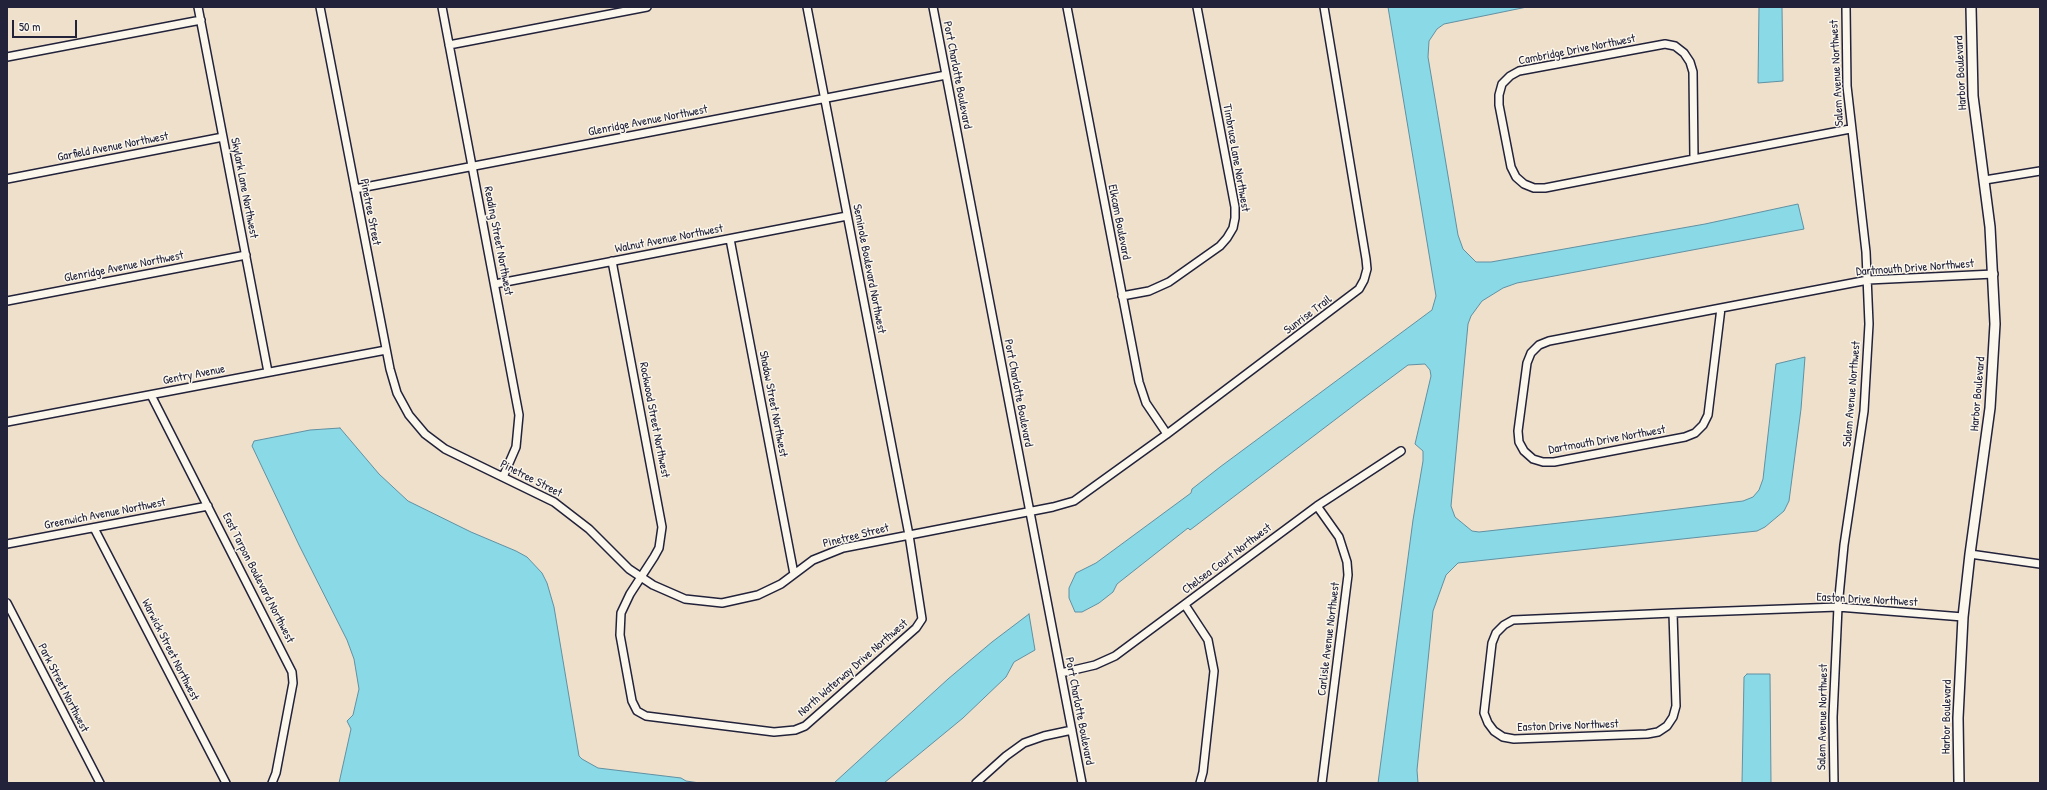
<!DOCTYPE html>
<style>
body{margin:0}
#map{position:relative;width:2047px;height:790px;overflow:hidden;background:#efe0cc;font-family:"Patrick Hand",sans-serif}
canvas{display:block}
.frame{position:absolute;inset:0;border:8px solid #22223b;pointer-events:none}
.scale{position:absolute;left:12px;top:20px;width:65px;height:18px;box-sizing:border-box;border:2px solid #22223b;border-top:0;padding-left:5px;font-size:12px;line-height:14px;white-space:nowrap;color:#22223b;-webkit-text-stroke:3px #fbf7ec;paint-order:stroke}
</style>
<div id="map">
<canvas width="2047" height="790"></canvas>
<div class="frame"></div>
<div class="scale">50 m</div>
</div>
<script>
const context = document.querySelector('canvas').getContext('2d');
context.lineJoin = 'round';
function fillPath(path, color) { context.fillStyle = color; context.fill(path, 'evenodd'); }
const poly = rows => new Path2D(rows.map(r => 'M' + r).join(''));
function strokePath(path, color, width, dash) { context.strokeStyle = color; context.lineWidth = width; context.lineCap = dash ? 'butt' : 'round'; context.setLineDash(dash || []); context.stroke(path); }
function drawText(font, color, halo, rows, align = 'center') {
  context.font = font + ' "Patrick Hand",sans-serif'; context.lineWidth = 3; context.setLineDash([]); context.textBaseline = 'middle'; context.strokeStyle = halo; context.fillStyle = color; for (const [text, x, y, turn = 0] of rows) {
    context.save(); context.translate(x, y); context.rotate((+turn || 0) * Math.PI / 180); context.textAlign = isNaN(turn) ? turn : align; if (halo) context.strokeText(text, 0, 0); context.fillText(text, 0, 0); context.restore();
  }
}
const water = poly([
 [1388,7,1527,7,1444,24,1437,29,1429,41,1428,57,1458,235,1463,249,1476,262,1491,262,1705,224,1798,204,1804,229,1517,283,1503,288,1482,301,1471,316,1468,324,1451,506,1455,517,1472,531,1479,532,1613,517,1743,501,1753,497,1759,490,1763,479,1776,364,1805,357,1801,409,1789,501,1784,511,1765,527,1757,531,1458,563,1446,575,1433,611,1417,770,1418,783,1378,783,1413,520,1423,461,1423,451,1415,444,1431,376,1430,370,1425,364,1408,365,1361,400,1190,530,1188,528,1117,584,1113,592,1099,603,1082,612,1075,612,1069,598,1069,588,1076,573,1096,563,1191,493,1192,489,1220,467,1432,310,1436,296,1388,7],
 [1759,7,1782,7,1783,81,1758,83,1759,7],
 [340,428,379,474,408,501,471,532,516,551,527,557,542,573,547,583,554,607,579,756,582,759,598,768,681,778,686,781,700,783,339,783,351,729,347,721,353,715,359,689,354,659,347,640,299,545,252,446,254,441,310,430,340,428],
 [1029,614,1035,650,1014,662,1006,677,963,718,884,783,834,783,948,679,992,642,1029,614],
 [1747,674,1770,674,1771,783,1742,783,1744,677,1747,674]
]);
fillPath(water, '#89d9e7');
strokePath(water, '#6090a2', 1);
const minor = poly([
 [198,7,268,372],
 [320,7,390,369,397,393,409,415,425,434,445,449,554,502,589,529,629,569,653,585,685,599,722,603,758,595,781,584,813,560,843,548,1053,507,1074,501,1167,434,1359,289,1364,280,1367,269,1366,259,1324,7],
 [442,7,519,415,516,447,503,477],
 [933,7,1082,783],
 [1067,7,1139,382,1146,403,1167,434],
 [449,45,647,7],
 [7,57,201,20],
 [1694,159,1693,72,1690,62,1684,53,1675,46,1665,44,1519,71,1510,76,1502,84,1499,95,1499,105,1511,167,1516,177,1524,184,1534,188,1545,188,1694,159,1850,129],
 [7,179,223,137],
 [1985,180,2040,171],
 [355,189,946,75],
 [730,239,794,574],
 [612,261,662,527,659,548,654,557,630,594,621,613,620,635,632,701,637,711,646,716,774,732,795,730,805,726,916,628,922,619,909,535,807,7],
 [495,284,847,216],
 [1122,296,1149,291,1169,282,1220,246,1227,238,1233,228,1235,218,1235,207,1197,7],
 [7,301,246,255],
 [1721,308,1708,415,1703,425,1695,433,1685,437,1554,462,1543,462,1533,459,1524,451,1519,442,1518,431,1527,363,1531,353,1539,345,1549,341,1721,308,1868,280,1994,274],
 [151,395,292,672,293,683,276,773,272,783],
 [7,422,386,350],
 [1317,506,1339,537,1347,562,1348,575,1322,783],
 [94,528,226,783],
 [7,544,208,506],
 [1970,554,2040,564],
 [7,603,100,783],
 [1185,605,1208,640,1214,671,1203,772,1200,783],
 [1673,613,1676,706,1673,717,1667,726,1658,732,1647,734,1514,739,1503,737,1494,731,1488,723,1484,713,1492,643,1496,633,1504,625,1513,620,1673,613],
 [1673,613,1838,607,1963,617],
 [1061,673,1095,665,1115,656,1317,506,1401,451],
 [976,783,1006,756,1024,743,1044,736,1072,730],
 [1834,783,1833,717,1838,607,1844,545,1864,411,1869,324,1866,252,1847,86,1846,7]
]);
const tertiary = poly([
 [1959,783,1958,718,1963,617,1970,554,1990,408,1995,324,1990,227,1973,96,1971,7]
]);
strokePath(minor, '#22223b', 10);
strokePath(tertiary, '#22223b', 12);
strokePath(minor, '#fbf7ec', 7);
strokePath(tertiary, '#fbf7ec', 9);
drawText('12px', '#22223b', '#fbf7ec', [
 ["Cambridge Drive Northwest",1577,50,-11],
 ["Salem Avenue Northwest",1837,73,-93],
 ["Harbor Boulevard",1961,73,-93],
 ["Port Charlotte Boulevard",957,75,79],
 ["Glenridge Avenue Northwest",648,121,-11],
 ["Garfield Avenue Northwest",113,147,-11],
 ["Timbruce Lane Northwest",1236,158,80],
 ["Skylark Lane Northwest",244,188,79],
 ["Pinetree Street",370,212,79],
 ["Elkcam Boulevard",1119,222,79],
 ["Walnut Avenue Northwest",669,239,-11],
 ["Reading Street Northwest",498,241,79],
 ["Glenridge Avenue Northwest",124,267,-11],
 ["Dartmouth Drive Northwest",1915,268,-4],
 ["Seminole Boulevard Northwest",869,269,79],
 ["Sunrise Trail",1308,315,-37],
 ["Gentry Avenue",194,375,-11],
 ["Port Charlotte Boulevard",1018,393,79],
 ["Salem Avenue Northwest",1852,394,-85],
 ["Harbor Boulevard",1978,394,-85],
 ["Shadow Street Northwest",773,404,79],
 ["Rockwood Street Northwest",654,420,79],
 ["Dartmouth Drive Northwest",1607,440,-10],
 ["Pinetree Street",531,479,27],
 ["Greenwich Avenue Northwest",105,514,-11],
 ["Pinetree Street",856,536,-14],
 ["Chelsea Court Northwest",1227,559,-37],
 ["East Tarpon Boulevard Northwest",258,578,63],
 ["Easton Drive Northwest",1867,600,3],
 ["Carlisle Avenue Northwest",1329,639,-83],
 ["Warwick Street Northwest",170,650,63],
 ["North Waterway Drive Northwest",853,668,-41],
 ["Park Street Northwest",63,688,63],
 ["Port Charlotte Boulevard",1079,711,79],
 ["Salem Avenue Northwest",1823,717,-89],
 ["Harbor Boulevard",1947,717,-89],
 ["Easton Drive Northwest",1568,726,-2]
]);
</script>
